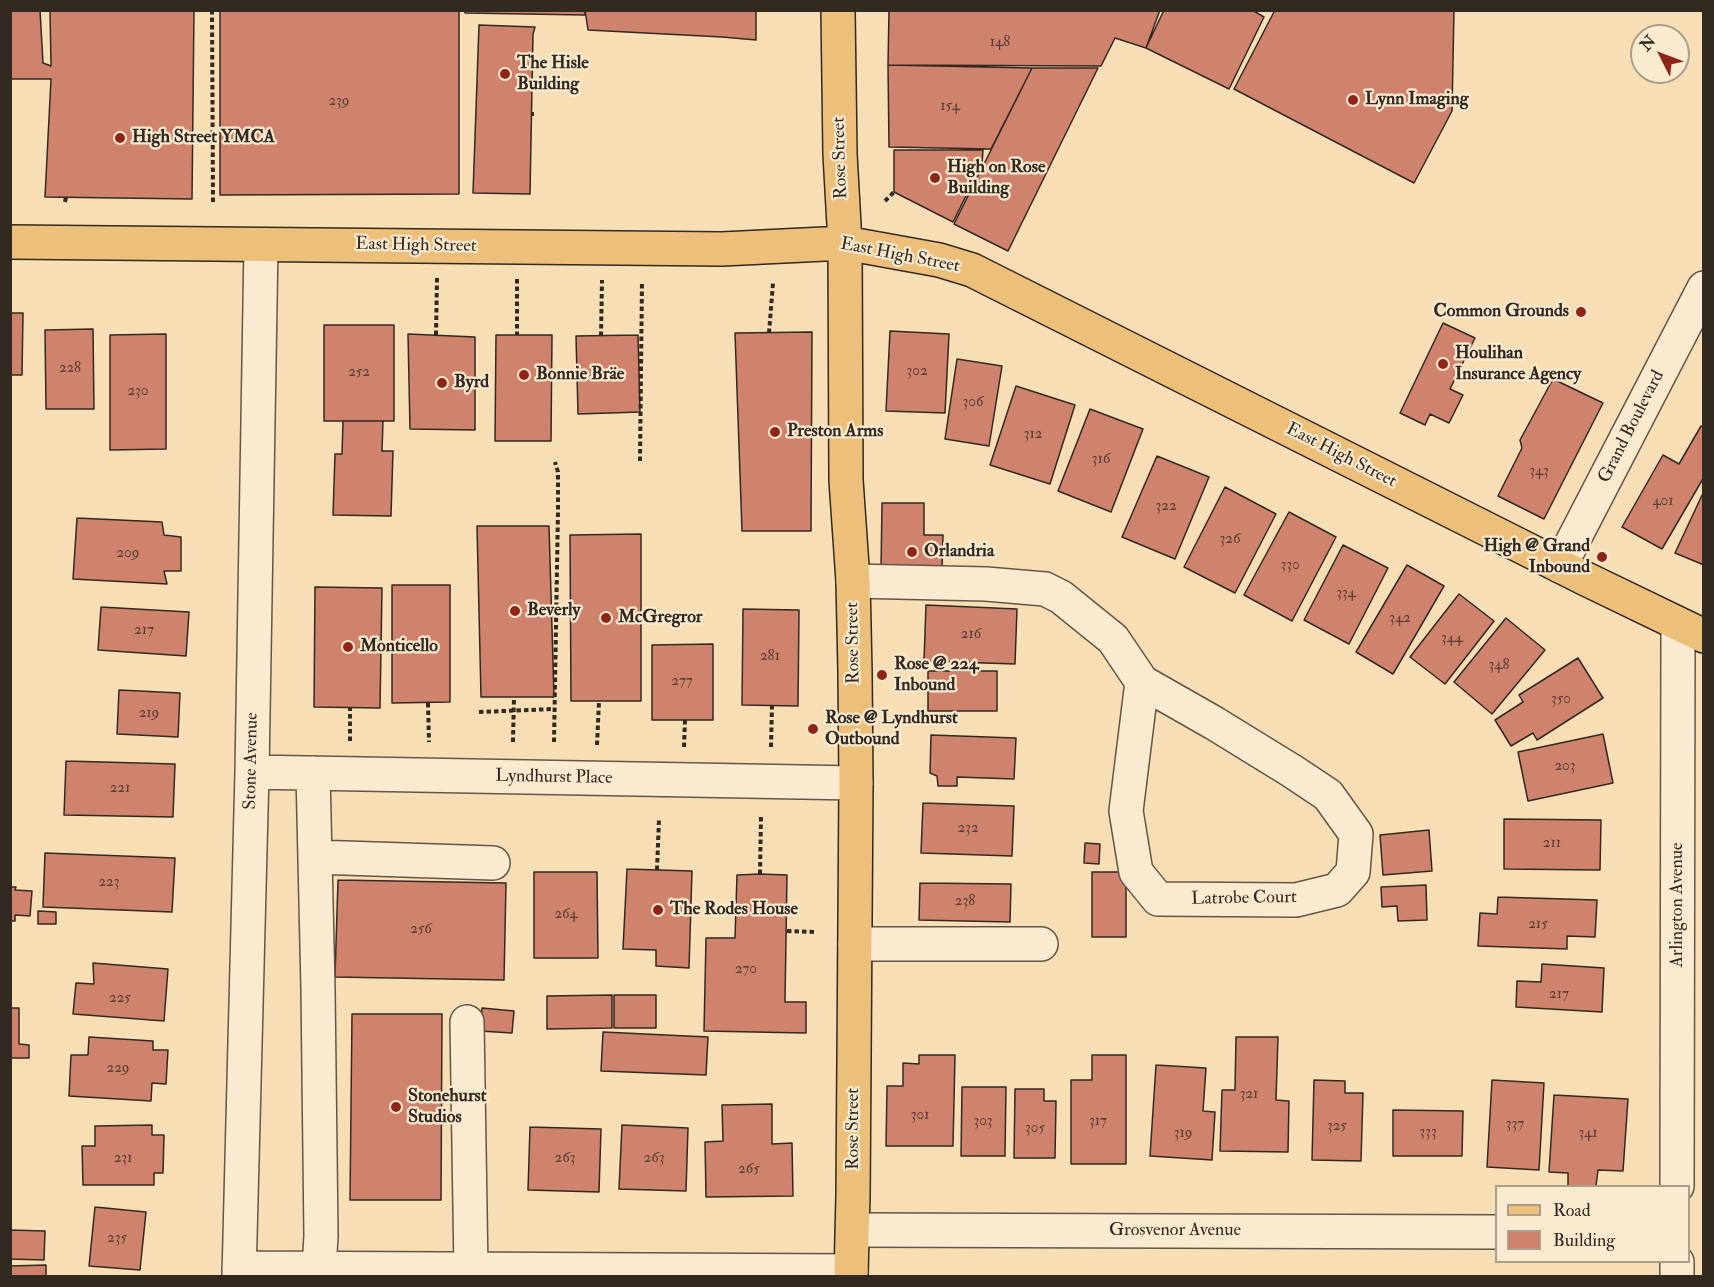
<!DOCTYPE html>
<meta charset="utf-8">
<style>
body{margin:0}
#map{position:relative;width:1714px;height:1287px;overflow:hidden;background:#f8deb5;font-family:"IM FELL Double Pica",serif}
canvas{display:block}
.frame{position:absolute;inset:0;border:12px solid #322921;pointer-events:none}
.legend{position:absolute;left:1495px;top:1185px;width:195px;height:78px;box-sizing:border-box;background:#faeacf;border:2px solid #aa9d89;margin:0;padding:8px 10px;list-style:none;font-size:18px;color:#322921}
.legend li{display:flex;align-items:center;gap:12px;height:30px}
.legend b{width:30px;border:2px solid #aa9d89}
.north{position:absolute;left:1630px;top:24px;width:60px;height:60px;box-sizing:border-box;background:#faeacf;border:2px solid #aa9d89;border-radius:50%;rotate:312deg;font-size:16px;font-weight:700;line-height:24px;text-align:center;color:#322921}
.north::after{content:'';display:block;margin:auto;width:21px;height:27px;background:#8f2418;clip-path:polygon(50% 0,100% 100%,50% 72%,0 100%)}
</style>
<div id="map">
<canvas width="1714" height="1287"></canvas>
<div class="frame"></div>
<ul class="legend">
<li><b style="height:8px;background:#ecbf7a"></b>Road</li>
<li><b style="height:16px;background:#cf826c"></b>Building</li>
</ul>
<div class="north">N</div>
</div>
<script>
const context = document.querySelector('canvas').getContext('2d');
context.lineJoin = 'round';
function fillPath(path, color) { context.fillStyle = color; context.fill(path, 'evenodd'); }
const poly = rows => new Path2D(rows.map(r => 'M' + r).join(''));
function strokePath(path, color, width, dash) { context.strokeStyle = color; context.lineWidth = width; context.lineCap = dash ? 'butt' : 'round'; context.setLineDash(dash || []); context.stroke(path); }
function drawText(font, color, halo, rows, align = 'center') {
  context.font = font + ' "IM FELL Double Pica",serif'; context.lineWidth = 4.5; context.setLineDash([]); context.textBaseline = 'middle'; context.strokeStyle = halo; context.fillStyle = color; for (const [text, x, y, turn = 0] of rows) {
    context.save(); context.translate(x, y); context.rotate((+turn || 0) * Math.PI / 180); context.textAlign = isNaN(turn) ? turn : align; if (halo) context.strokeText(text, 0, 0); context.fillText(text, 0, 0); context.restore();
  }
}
const building = poly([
 [10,10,40,10,43,63,51,66,50,10,194,10,192,199,45,197,51,79,10,79,10,10],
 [220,10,459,10,459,194,220,195,220,10],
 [465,10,585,10,585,15,465,13,465,10],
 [585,10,756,10,756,40,722,37,588,30,585,10],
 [889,10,1160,10,1146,48,1115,38,1101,66,888,65,889,10],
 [1164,10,1252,10,1264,17,1229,89,1146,48,1164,10],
 [1275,10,1454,10,1452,111,1414,183,1234,89,1275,10],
 [479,25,535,27,533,34,530,194,473,193,479,25],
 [888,65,1032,68,991,149,889,147,888,65],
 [1032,68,1098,68,1008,251,954,224,1032,68],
 [894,150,983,150,982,164,953,222,894,192,894,150],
 [10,313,23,313,22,375,10,375,10,313],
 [1443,323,1475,338,1450,389,1463,395,1449,423,1430,414,1425,425,1400,413,1443,323],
 [324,325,394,325,394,421,324,421,324,325],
 [93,329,94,409,46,409,45,330,93,329],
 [890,331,949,334,945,413,886,411,890,331],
 [812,332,811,531,742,531,735,333,812,332],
 [166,334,166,449,110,450,110,335,166,334],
 [408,334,475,337,475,430,410,429,408,334],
 [496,335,552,335,551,441,495,441,496,335],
 [638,335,640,412,578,414,576,336,638,335],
 [957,359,1002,366,989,446,945,439,957,359],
 [1553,379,1603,403,1544,519,1498,496,1522,448,1520,440,1553,379],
 [1016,386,1075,405,1050,484,990,465,1016,386],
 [1090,409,1143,429,1111,512,1058,491,1090,409],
 [343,421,383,421,382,451,393,451,391,516,333,515,335,454,342,454,343,421],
 [1701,426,1704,427,1704,477,1662,549,1622,527,1663,455,1679,464,1701,426],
 [1157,456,1209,477,1175,559,1122,537,1157,456],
 [1225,487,1276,514,1235,593,1184,567,1225,487],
 [1704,491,1704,565,1675,553,1704,491],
 [882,503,924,503,924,535,943,535,942,569,881,569,882,503],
 [1289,512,1336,537,1292,621,1244,595,1289,512],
 [77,518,162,522,164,535,181,537,181,571,164,571,167,584,73,579,77,518],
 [477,526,549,526,554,697,481,697,477,526],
 [641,534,641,701,571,701,570,535,641,534],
 [1343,545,1388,568,1349,644,1304,620,1343,545],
 [1407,565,1444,586,1393,674,1356,652,1407,565],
 [392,585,450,585,450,702,392,703,392,585],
 [315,587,382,588,380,708,314,707,315,587],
 [1459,594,1494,621,1445,684,1410,657,1459,594],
 [926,605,1017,609,1015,664,924,661,926,605],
 [101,607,189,612,186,656,98,650,101,607],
 [743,609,799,610,798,706,742,705,743,609],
 [1506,618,1545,650,1492,714,1454,682,1506,618],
 [713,644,713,720,652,720,652,645,713,644],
 [1578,658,1603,698,1537,740,1533,733,1511,746,1495,720,1523,702,1519,695,1578,658],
 [928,671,997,671,997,711,928,711,928,671],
 [119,690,180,693,178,737,117,734,119,690],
 [1603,734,1613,783,1528,801,1518,752,1603,734],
 [931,735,1016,738,1014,779,957,777,957,786,938,786,937,776,930,773,931,735],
 [66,761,175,764,173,817,64,815,66,761],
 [923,803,1014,806,1012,856,921,853,923,803],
 [1504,819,1601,820,1600,870,1504,869,1504,819],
 [1429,830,1432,871,1383,875,1380,835,1429,830],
 [1085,843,1100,844,1099,864,1084,863,1085,843],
 [45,853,175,858,172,912,43,907,45,853],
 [627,869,692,871,689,968,656,966,656,950,623,949,627,869],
 [534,872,597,872,598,958,534,958,534,872],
 [1092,872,1126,872,1126,937,1092,937,1092,872],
 [760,874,787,875,785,1002,806,1002,806,1033,704,1031,706,938,735,938,737,875,760,874],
 [338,880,506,883,504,980,335,977,338,880],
 [920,883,1011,884,1010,922,919,920,920,883],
 [1426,885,1427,920,1398,921,1397,906,1382,907,1381,887,1426,885],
 [10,887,16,887,15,890,32,891,30,916,15,915,15,921,10,921,10,887],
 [1498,897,1597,900,1595,937,1567,936,1567,949,1478,946,1480,913,1497,914,1498,897],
 [38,911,56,912,56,924,38,924,38,911],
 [93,963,168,969,164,1021,73,1014,76,983,94,984,93,963],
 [1542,964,1604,968,1602,1012,1516,1007,1517,981,1541,982,1542,964],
 [612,995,612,1028,547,1029,547,996,612,995],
 [614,995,656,995,656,1028,614,1028,614,995],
 [10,1008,19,1008,19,1044,29,1045,29,1058,10,1058,10,1008],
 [482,1008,514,1011,512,1033,480,1031,482,1008],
 [352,1014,442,1014,441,1200,350,1200,352,1014],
 [603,1032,708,1037,706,1075,601,1071,603,1032],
 [89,1037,153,1041,153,1050,168,1050,166,1084,152,1083,151,1101,69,1096,71,1055,88,1055,89,1037],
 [1236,1037,1278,1037,1276,1100,1289,1101,1288,1152,1220,1151,1222,1090,1235,1090,1236,1037],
 [919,1055,955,1055,953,1146,886,1146,887,1086,903,1086,903,1063,919,1064,919,1055],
 [1092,1055,1126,1055,1126,1164,1071,1164,1071,1080,1092,1080,1092,1055],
 [1156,1065,1206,1068,1203,1111,1215,1112,1212,1160,1150,1156,1156,1065],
 [1314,1080,1345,1081,1345,1093,1363,1093,1361,1161,1312,1160,1314,1080],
 [1492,1080,1544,1083,1539,1170,1487,1167,1492,1080],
 [962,1087,1006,1087,1005,1156,961,1156,962,1087],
 [1015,1089,1044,1089,1044,1101,1056,1101,1055,1158,1014,1158,1015,1089],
 [1554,1095,1628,1099,1623,1171,1598,1170,1596,1186,1568,1186,1568,1173,1549,1172,1554,1095],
 [772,1104,772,1144,792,1143,793,1196,706,1197,705,1142,723,1141,722,1105,772,1104],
 [1393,1110,1463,1111,1462,1156,1393,1156,1393,1110],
 [152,1125,152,1135,164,1135,163,1173,154,1173,154,1185,83,1185,82,1146,95,1146,95,1126,152,1125],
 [622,1125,688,1128,686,1191,619,1189,622,1125],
 [530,1127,601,1129,599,1192,528,1190,530,1127],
 [95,1207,146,1212,140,1270,89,1266,95,1207],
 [10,1230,45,1231,44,1260,10,1259,10,1230],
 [46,1265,46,1276,10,1276,10,1266,46,1265]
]);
fillPath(building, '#cf826c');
strokePath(building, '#322921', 1.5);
const minor = poly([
 [1560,566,1704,288],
 [853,581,986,584,1045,589,1061,597,1113,639,1142,682,1126,811,1136,872,1158,899,1296,900,1337,890,1353,872,1356,834,1328,795,1292,771,1214,723,1142,682],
 [252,772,856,783],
 [313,773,318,989,321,1236,319,1269],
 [315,857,493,863],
 [855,944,1041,944],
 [467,1022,471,1271],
 [1677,1186,1678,624],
 [853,1230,1496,1232],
 [1677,1262,1677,1276],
 [239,1268,851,1271],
 [239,1276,252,772,261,245]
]);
const major = poly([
 [838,10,840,154,845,243,846,480,853,581,855,672,856,783,853,1196,851,1276],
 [10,242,722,249,845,243,939,260,972,270,1586,579,1704,636]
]);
strokePath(minor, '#645646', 36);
strokePath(major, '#322921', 36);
strokePath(poly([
 [212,10,213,202],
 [531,114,534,114],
 [885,201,894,192],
 [65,202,66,197],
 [517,279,517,335],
 [769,333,773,283],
 [436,335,437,278],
 [601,336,602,280],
 [640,461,642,281],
 [428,703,429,742],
 [479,712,554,709],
 [350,741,350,707],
 [513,742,514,697],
 [554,742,558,510,558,472,555,462],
 [597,745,599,701],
 [684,747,685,720],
 [771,747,772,705],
 [657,870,659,819],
 [760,874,761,815],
 [787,931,814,932]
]), '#322921', 4, [4.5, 3]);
strokePath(minor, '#faeacf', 33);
strokePath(major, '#ecbf7a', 33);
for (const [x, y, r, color] of [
 [505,74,6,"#8f2418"],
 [1353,100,6,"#8f2418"],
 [120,138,6,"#8f2418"],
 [935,178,6,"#8f2418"],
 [1581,312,6,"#8f2418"],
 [1443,364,6,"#8f2418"],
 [524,375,6,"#8f2418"],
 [442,383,6,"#8f2418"],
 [775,432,6,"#8f2418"],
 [912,552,6,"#8f2418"],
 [1602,557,6,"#8f2418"],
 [515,611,6,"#8f2418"],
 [606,618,6,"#8f2418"],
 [348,647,6,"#8f2418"],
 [882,675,6,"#8f2418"],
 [813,729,6,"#8f2418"],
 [658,910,6,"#8f2418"],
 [396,1107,6,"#8f2418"]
]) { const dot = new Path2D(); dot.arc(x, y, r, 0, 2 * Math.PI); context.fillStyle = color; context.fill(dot); strokePath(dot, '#faeacf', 2); }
drawText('15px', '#593f34', null, [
 ["148",1000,43],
 ["239",339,102],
 ["154",950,107],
 ["228",70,369],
 ["302",917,372],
 ["252",359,373],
 ["230",138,392],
 ["306",973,403],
 ["312",1033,435],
 ["316",1101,460],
 ["343",1539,472],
 ["401",1663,502],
 ["322",1166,507],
 ["326",1230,540],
 ["209",128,554],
 ["330",1290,566],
 ["334",1346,594],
 ["342",1400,619],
 ["217",144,631],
 ["216",971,635],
 ["344",1452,639],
 ["281",770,657],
 ["348",1499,666],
 ["277",682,682],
 ["350",1561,700],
 ["219",149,714],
 ["203",1565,767],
 ["221",120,789],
 ["232",968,829],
 ["211",1552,844],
 ["223",109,883],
 ["238",965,902],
 ["264",566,915],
 ["215",1538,925],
 ["256",421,930],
 ["270",746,970],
 ["217",1559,995],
 ["225",120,999],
 ["229",118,1069],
 ["321",1249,1095],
 ["301",920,1116],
 ["303",983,1122],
 ["317",1098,1122],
 ["337",1515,1125],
 ["325",1337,1127],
 ["305",1035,1129],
 ["333",1428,1133],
 ["319",1183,1134],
 ["341",1588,1134],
 ["231",123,1159],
 ["263",565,1159],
 ["263",654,1159],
 ["265",749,1170],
 ["235",117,1239]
]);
drawText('bold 18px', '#322921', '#faeacf', [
 ["The Hisle",517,64],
 ["Building",517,85],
 ["Lynn Imaging",1365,100],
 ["High Street YMCA",132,138],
 ["High on Rose",947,168],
 ["Building",947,189],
 ["Common Grounds",1569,312,"right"],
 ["Houlihan",1455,354],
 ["Insurance Agency",1455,375],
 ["Bonnie Bräe",536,375],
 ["Byrd",454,383],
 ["Preston Arms",787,432],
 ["High @ Grand",1590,547,"right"],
 ["Inbound",1590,568,"right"],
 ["Orlandria",924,552],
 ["Beverly",527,611],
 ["McGregror",618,618],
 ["Monticello",360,647],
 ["Rose @ 224",894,665],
 ["Inbound",894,686],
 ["Rose @ Lyndhurst",825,719],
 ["Outbound",825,740],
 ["The Rodes House",670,910],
 ["Stonehurst",408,1097],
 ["Studios",408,1118]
], 'left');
drawText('18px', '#322921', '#faeacf', [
 ["Rose Street",841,158,-92],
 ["East High Street",416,246,1],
 ["East High Street",900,256,11],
 ["Grand Boulevard",1632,427,-63],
 ["East High Street",1341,456,27],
 ["Rose Street",854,643,-91],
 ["Stone Avenue",252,761,-89],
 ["Lyndhurst Place",554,778,1],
 ["Latrobe Court",1244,899,-1],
 ["Arlington Avenue",1678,905,-90],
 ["Rose Street",854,1129,-90],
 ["Grosvenor Avenue",1175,1231]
]);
</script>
